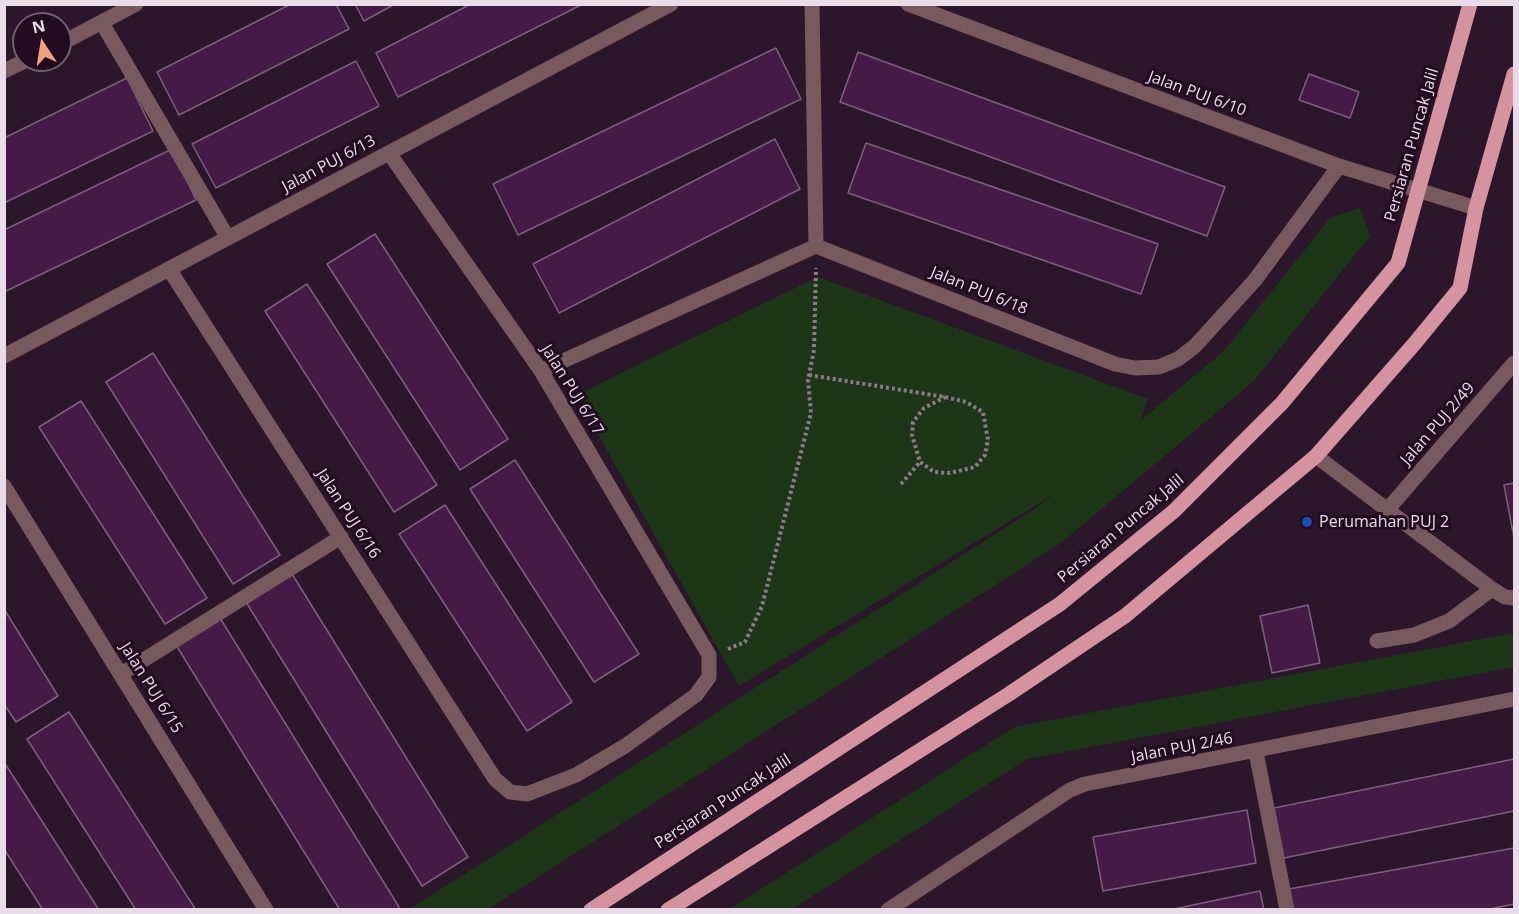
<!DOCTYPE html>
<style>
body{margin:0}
#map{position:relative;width:1519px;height:914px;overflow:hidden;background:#2b162b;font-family:"Open Sans",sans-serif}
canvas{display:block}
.frame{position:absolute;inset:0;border:6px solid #eadbe9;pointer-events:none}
.north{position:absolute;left:12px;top:12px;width:60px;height:60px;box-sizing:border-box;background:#210c21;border:2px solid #715f71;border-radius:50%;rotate:348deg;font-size:16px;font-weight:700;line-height:24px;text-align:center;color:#eadbe9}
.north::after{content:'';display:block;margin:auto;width:21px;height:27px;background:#f2a17e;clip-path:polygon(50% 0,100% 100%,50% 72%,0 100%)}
</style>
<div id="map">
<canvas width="1519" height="914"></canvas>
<div class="frame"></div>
<div class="north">N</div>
</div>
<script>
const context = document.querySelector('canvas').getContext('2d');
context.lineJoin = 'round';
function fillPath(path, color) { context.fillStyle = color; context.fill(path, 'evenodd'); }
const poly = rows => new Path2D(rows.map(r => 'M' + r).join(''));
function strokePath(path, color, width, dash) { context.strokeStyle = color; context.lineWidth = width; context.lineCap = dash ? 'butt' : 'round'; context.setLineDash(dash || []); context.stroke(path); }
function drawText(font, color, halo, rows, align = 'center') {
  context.font = font + ' "Open Sans",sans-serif'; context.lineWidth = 6; context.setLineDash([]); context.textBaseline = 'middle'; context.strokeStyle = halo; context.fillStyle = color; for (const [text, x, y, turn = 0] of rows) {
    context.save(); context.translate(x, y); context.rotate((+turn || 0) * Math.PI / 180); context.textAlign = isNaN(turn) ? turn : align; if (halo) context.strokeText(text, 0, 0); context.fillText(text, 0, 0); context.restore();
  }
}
fillPath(poly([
 [1360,208,1370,236,1254,381,1061,543,488,909,410,909,1036,508,1051,496,739,686,576,395,818,277,1148,399,1141,420,1224,351,1330,218],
 [1514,633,1514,667,1027,759,792,909,730,909,1014,727]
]), '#1d3617');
const building = poly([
 [291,4,336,4,349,29,179,115,157,72,291,4],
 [355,4,395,4,364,21,355,4],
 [471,4,583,4,398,97,376,53,471,4],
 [776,48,801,99,518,235,493,184,776,48],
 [858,52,1225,187,1207,236,840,102,858,52],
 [356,61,379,106,216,188,192,144,356,61],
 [1309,74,1359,92,1350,118,1299,100,1309,74],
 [127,78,153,131,4,203,4,138,127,78],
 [775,139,800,189,559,313,533,264,775,139],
 [866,143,1158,244,1141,294,848,193,866,143],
 [172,149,196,200,4,292,4,230,172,149],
 [375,234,508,439,460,470,327,264,375,234],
 [307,284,437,485,394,512,265,311,307,284],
 [153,353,280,555,233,584,106,382,153,353],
 [81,401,207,598,165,624,39,427,81,401],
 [515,460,639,654,594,682,470,489,515,460],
 [1514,483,1514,538,1504,485,1514,483],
 [445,505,572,702,527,731,399,534,445,505],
 [292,574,468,857,422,886,246,602,292,574],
 [1308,605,1320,663,1272,673,1260,616,1308,605],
 [4,609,58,696,16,722,4,704,4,609],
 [220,618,399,907,395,910,340,910,176,645,220,618],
 [69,712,196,910,136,910,27,739,69,712],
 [1514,759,1514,811,1284,858,1274,808,1514,759],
 [4,762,99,910,43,910,4,849,4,762],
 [1247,810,1256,863,1103,891,1093,837,1247,810],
 [1514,848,1514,904,1485,910,1293,910,1289,889,1514,848],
 [1260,891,1264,910,1169,910,1260,891]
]);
fillPath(building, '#451a46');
strokePath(building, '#7b627b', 1.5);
strokePath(poly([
 [809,375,945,397,966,402,983,412,988,440,985,455,975,467,950,473,934,472,920,462,912,435,913,422,924,408,945,397],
 [901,484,920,462],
 [728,649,745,642,762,606,811,413,808,380,814,350,816,268]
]), '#8d7b8c', 4, [3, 3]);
strokePath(poly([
 [812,4,816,246],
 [908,4,1339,166,1476,208],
 [102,23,228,238],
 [60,44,136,4],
 [4,71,27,60],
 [169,269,495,779,510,792,527,794,576,775,625,746,696,695,709,677,709,655,541,371,389,153],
 [4,356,671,4],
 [541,371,816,246,1115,364,1135,368,1159,367,1178,359,1195,346,1255,280,1339,166],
 [1316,456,1492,589,1505,597,1514,598],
 [4,486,266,910],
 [1388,509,1514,363],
 [1377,641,1414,635,1449,621,1492,589],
 [121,674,341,537],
 [1256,752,1287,910],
 [888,910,1070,790,1085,784,1514,699]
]), '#78595e', 15);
strokePath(poly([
 [591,910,1060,604,1174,511,1282,403,1398,263,1470,4],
 [668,910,1009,694,1125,616,1316,456,1415,343,1460,288,1476,208,1514,74]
]), '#d4939e', 15);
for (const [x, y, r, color] of [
 [1307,522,6,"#1a4fb4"]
]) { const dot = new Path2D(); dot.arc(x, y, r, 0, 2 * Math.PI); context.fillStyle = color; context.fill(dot); strokePath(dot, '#210c21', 2); }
drawText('16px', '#eadbe9', '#210c21', [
 ["Jalan PUJ 6/10",1197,94,20],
 ["Persiaran Puncak Jalil",1412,145,-74],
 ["Jalan PUJ 6/13",329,164,-28],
 ["Jalan PUJ 6/18",979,291,22],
 ["Jalan PUJ 6/17",572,390,58],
 ["Jalan PUJ 2/49",1438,424,-49],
 ["Jalan PUJ 6/16",348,514,57],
 ["Persiaran Puncak Jalil",1121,529,-40],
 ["Jalan PUJ 6/15",151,688,58],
 ["Jalan PUJ 2/46",1182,748,-11],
 ["Persiaran Puncak Jalil",723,802,-33]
]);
drawText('16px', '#eadbe9', '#210c21', [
 ["Perumahan PUJ 2",1319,522]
], 'left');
</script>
